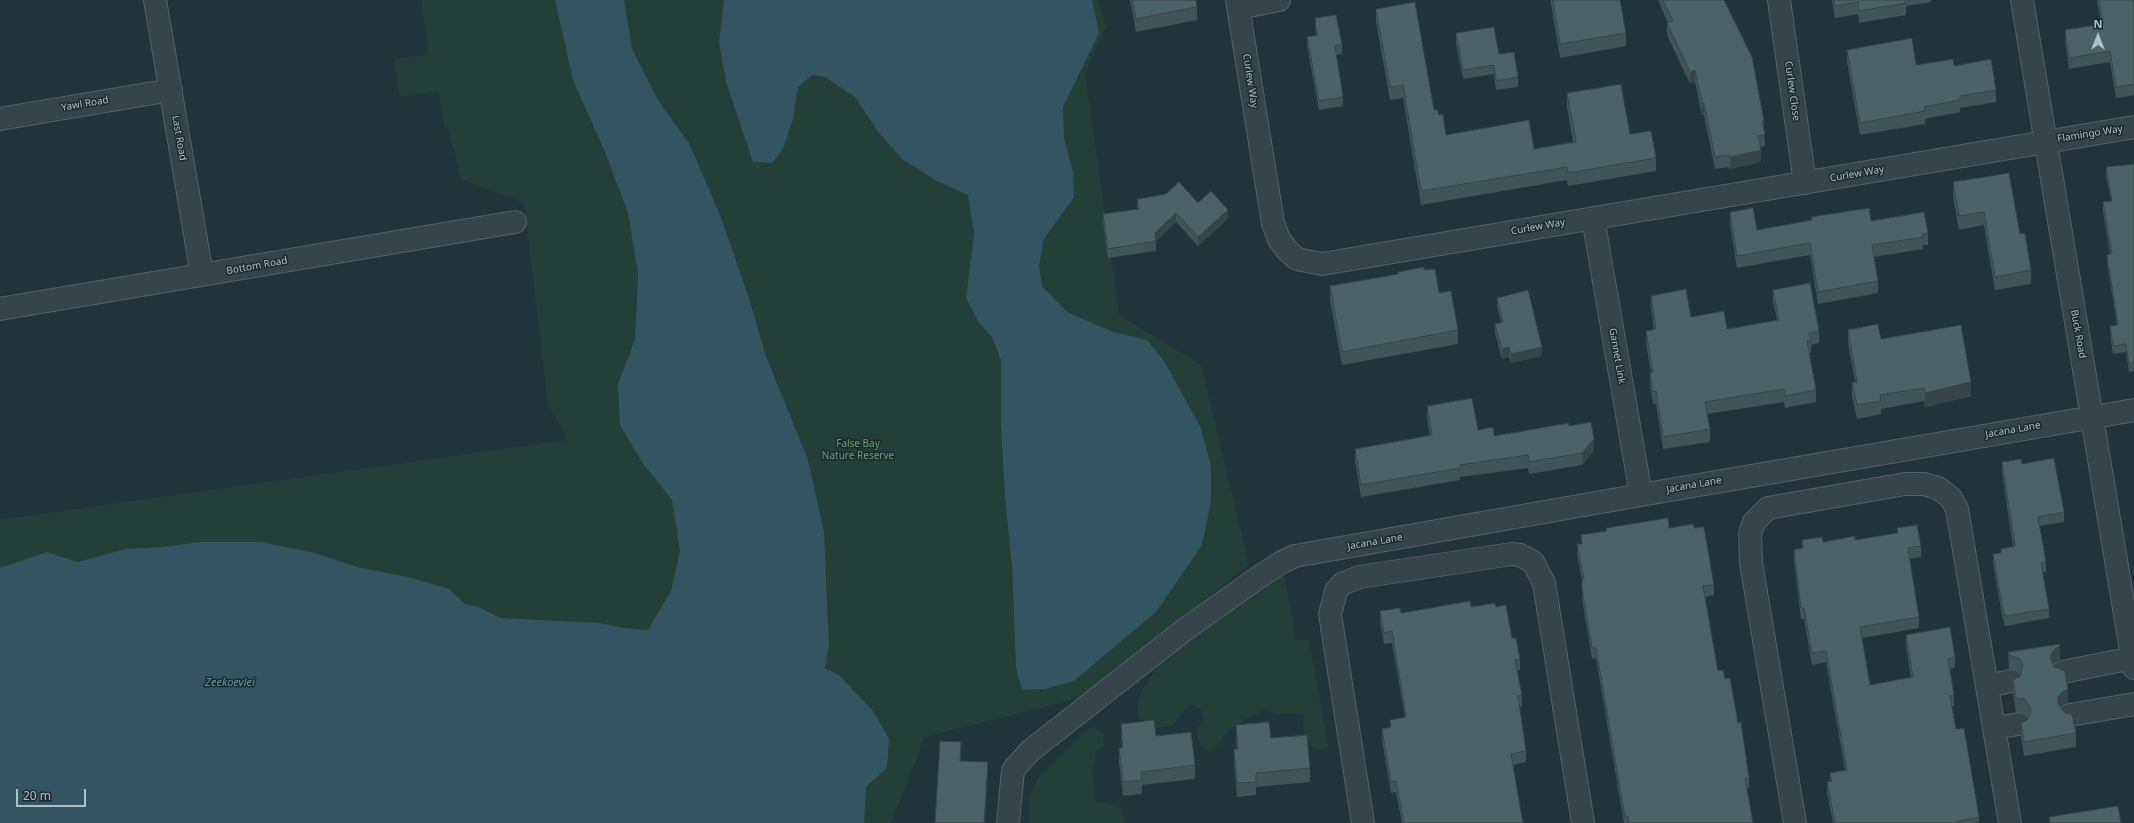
<!DOCTYPE html>
<style>
body{margin:0}
#map{position:relative;width:2134px;height:823px;overflow:hidden;background:#21343b;font-family:"Noto Sans",sans-serif}
canvas{display:block}
.north{position:absolute;left:2078px;top:16px;width:40px;height:40px;-webkit-text-stroke:3px #1a2a30;paint-order:stroke;rotate:0deg;font-size:11px;font-weight:700;line-height:16px;text-align:center;color:#b0c0c7}
.north::after{content:'';display:block;margin:auto;width:14px;height:18px;background:#b0c0c7;clip-path:polygon(50% 0,100% 100%,50% 72%,0 100%)}
.scale{position:absolute;left:16px;top:789px;width:70px;height:18px;box-sizing:border-box;border:2px solid #b0c0c7;border-top:0;padding-left:5px;font-size:12px;line-height:14px;white-space:nowrap;color:#b0c0c7;-webkit-text-stroke:3px #1a2a30;paint-order:stroke}
</style>
<div id="map">
<canvas width="2134" height="823"></canvas>
<div class="north">N</div>
<div class="scale">20 m</div>
</div>
<script>
const context = document.querySelector('canvas').getContext('2d');
context.lineJoin = 'round';
function fillPath(path, color) { context.fillStyle = color; context.fill(path, 'evenodd'); }
const poly = rows => new Path2D(rows.map(r => 'M' + r).join(''));
function strokePath(path, color, width, dash) { context.strokeStyle = color; context.lineWidth = width; context.lineCap = dash ? 'butt' : 'round'; context.setLineDash(dash || []); context.stroke(path); }
function drawText(font, color, halo, rows, align = 'center') {
  context.font = font + ' "Noto Sans",sans-serif'; context.lineWidth = 3; context.setLineDash([]); context.textBaseline = 'middle'; context.strokeStyle = halo; context.fillStyle = color; for (const [text, x, y, turn = 0] of rows) {
    context.save(); context.translate(x, y); context.rotate((+turn || 0) * Math.PI / 180); context.textAlign = isNaN(turn) ? turn : align; if (halo) context.strokeText(text, 0, 0); context.fillText(text, 0, 0); context.restore();
  }
}
fillPath(poly([
 [421,0,1098,0,1106,27,1085,73,1119,315,1201,365,1249,564,1092,695,925,737,891,823,0,823,0,520,565,440,563,430,548,405,524,203,461,179,449,130,444,125,438,91,400,97,394,59,429,54],
 [1285,577,1296,640,1309,639,1328,745,1325,750,1313,748,1304,737,1303,714,1279,714,1263,710,1231,728,1212,752,1207,751,1197,739,1196,728,1204,720,1201,709,1192,704,1181,714,1173,726,1154,729,1140,719,1137,702,1142,691,1170,648,1261,581],
 [1088,728,1096,728,1104,734,1103,748,1095,751,1096,763,1092,771,1096,802,1109,803,1120,809,1126,823,1028,823,1030,796,1037,779]
]), '#243e38');
fillPath(poly([
 [555,0,624,0,632,49,658,100,690,145,720,215,748,295,766,356,808,460,824,532,829,645,825,668,839,675,873,711,889,739,887,768,866,787,864,823,0,823,0,568,47,552,77,562,126,549,163,547,200,542,261,542,315,553,357,567,412,578,449,589,465,604,478,607,501,618,599,623,624,628,648,630,671,591,680,551,672,500,642,462,620,425,618,384,635,339,638,274,628,213,605,152,573,80],
 [724,0,1092,0,1099,33,1063,107,1064,138,1073,172,1074,197,1044,239,1039,265,1042,286,1067,312,1113,332,1147,340,1164,361,1200,426,1211,466,1211,501,1202,545,1156,612,1074,681,1045,689,1022,690,1016,667,1012,566,1005,497,1001,425,1001,360,992,337,979,323,966,298,974,234,968,195,937,181,902,159,879,133,855,97,825,77,812,75,798,87,793,119,783,149,772,163,753,162,726,82,719,42]
]), '#325561');
const minor = poly([
 [155,0,202,275],
 [1237,0,1273,223,1279,239,1286,249,1297,259,1322,264,2134,127],
 [1779,0,1805,183],
 [2022,0,2134,668],
 [1239,8,1279,0],
 [0,119,171,90],
 [1593,218,1641,495],
 [0,309,515,222],
 [2063,672,2133,658],
 [1987,686,2011,681],
 [2070,715,2134,704],
 [1994,728,2019,724],
 [1008,823,1013,770,1030,751,1183,631,1256,579,1282,562,1295,556,1641,495,2134,410],
 [1363,823,1330,614,1336,591,1342,584,1359,577,1512,554,1520,555,1533,562,1544,583,1583,823],
 [1795,823,1751,563,1750,533,1754,522,1768,508,1905,484,1924,484,1938,488,1951,498,1957,509,2010,823]
]);
strokePath(minor, '#536369', 24);
strokePath(minor, '#35454b', 22);
fillPath(poly([
 [1130,0,1196,0,1197,7,1197,20,1136,32],
 [1551,0,1620,0,1626,33,1626,46,1560,58,1551,3],
 [1658,0,1724,0,1764,132,1765,146,1760,147,1761,162,1730,169,1729,167,1715,169,1704,115,1702,115,1695,82,1690,84,1667,35,1667,23,1668,23],
 [1832,0,1931,0,1931,2,1906,6,1906,15,1859,23,1858,14,1835,18],
 [2097,0,2134,0,2134,95,2116,98,2110,62,2069,69,2065,41,2065,30,2101,24],
 [1376,9,1434,110,1439,115,1446,135,1534,149,1573,142,1567,107,1567,93,1630,134,1656,158,1656,171,1568,186,1567,180,1421,205,1403,98,1390,100,1376,22],
 [1315,18,1342,44,1342,54,1336,55,1343,97,1343,106,1319,110,1307,46,1307,37,1316,35,1315,28],
 [1456,33,1499,54,1518,77,1518,87,1496,90,1494,74,1463,79,1456,43],
 [1847,50,1916,65,1954,66,1996,90,1996,102,1960,108,1960,112,1925,119,1925,124,1860,135,1847,62],
 [2134,164,2134,371,2129,372,2126,352,2113,354,2110,334,2110,326,2117,325,2107,263,2107,255,2110,254,2103,211,2103,202,2111,201,2106,176,2106,167],
 [1953,182,2020,234,2031,270,2031,284,1995,290,1984,225,1959,230,1953,196],
 [1137,199,1198,203,1228,219,1198,246,1176,222,1156,241,1156,251,1108,258,1103,223,1103,214,1137,209],
 [1730,212,1757,230,1811,220,1811,217,1871,221,1928,233,1928,245,1923,245,1923,249,1874,257,1878,281,1878,293,1818,304,1810,255,1737,268,1730,224],
 [1424,270,1439,293,1458,330,1458,344,1342,365,1330,300,1330,286,1398,274,1398,272],
 [1773,290,1819,331,1819,343,1811,345,1811,353,1809,353,1816,390,1816,402,1785,408,1784,402,1707,414,1710,429,1710,442,1663,449,1656,404,1653,404,1650,385,1650,373,1651,372,1646,344,1646,331,1654,330,1651,308,1651,296,1691,317,1727,329,1777,320,1773,302],
 [1497,298,1542,356,1511,363,1509,357,1502,359,1495,333,1495,324,1501,322,1497,307],
 [1848,330,1881,339,1971,396,1925,407,1924,401,1881,409,1881,414,1857,419,1852,396,1852,383,1855,382,1848,343],
 [1427,406,1478,430,1494,436,1569,426,1594,451,1582,465,1529,474,1528,468,1460,477,1460,480,1361,497,1355,461,1355,449,1430,436,1427,418],
 [2002,462,2022,464,2064,512,2064,522,2039,526,2046,562,2046,572,2042,572,2049,609,2049,618,2005,626,2002,615,1993,563,1993,554,2001,553,2001,549,2013,547,2002,472],
 [1606,528,1694,528,1714,585,1714,595,1705,597,1718,671,1725,679,1738,723,1749,778,1749,788,1747,788,1753,823,1624,823,1596,658,1592,659,1582,599,1582,579,1577,555,1577,544,1581,544,1581,535,1606,531],
 [1897,528,1921,546,1921,557,1909,559,1919,617,1919,628,1862,638,1870,685,1911,678,1906,646,1906,635,1955,657,1955,668,1950,669,1954,695,1954,706,1952,706,1956,729,1979,817,1979,823,1833,823,1827,793,1827,782,1830,781,1830,773,1845,770,1826,662,1812,665,1804,619,1801,619,1794,561,1794,550,1802,548,1802,540,1823,542,1855,540,1897,533],
 [1471,607,1496,607,1512,638,1520,659,1520,670,1517,670,1522,695,1522,706,1519,707,1526,751,1526,762,1513,765,1523,823,1402,823,1396,792,1391,793,1382,740,1382,729,1390,728,1390,720,1405,717,1392,643,1384,644,1380,622,1380,611,1401,613],
 [2008,652,2060,660,2055,662,2053,665,2068,703,2062,705,2061,707,2076,733,2076,747,2024,756,2021,736,2021,723,2027,720,2028,718,2024,713,2016,712,2013,693,2013,680,2020,676,2021,673,2020,672,2009,669],
 [1121,724,1156,736,1195,765,1195,779,1142,785,1142,794,1123,796,1119,762,1119,748,1122,748,1121,737],
 [1236,725,1271,738,1310,768,1310,782,1256,787,1256,795,1237,797,1234,763,1234,749,1237,749,1236,738]
]), '#41545a');
fillPath(poly([
 [1695,70,1695,82,1690,84,1690,72],
 [1702,103,1704,103,1704,115,1702,115],
 [1762,121,1764,121,1764,133],
 [1761,150,1761,162,1730,169,1730,157],
 [1228,210,1228,219,1198,246,1198,237],
 [1176,213,1176,222,1156,241,1155,233],
 [1509,347,1509,357,1502,359,1502,349],
 [1542,347,1542,356,1511,363,1511,354],
 [1971,382,1971,396,1925,407,1925,393],
 [1594,439,1594,451,1582,465,1582,453],
 [2060,646,2060,660,2055,662,2051,668,2051,654,2055,649],
 [2068,689,2068,703,2062,705,2058,710,2058,697,2062,692],
 [988,762,988,776,985,823,984,823]
]), '#35454a');
const building = poly([
 [1132,0,1196,0,1197,7,1136,19,1132,0],
 [1553,0,1620,0,1626,33,1560,44,1553,0],
 [1663,0,1724,0,1752,57,1764,121,1762,121,1765,134,1758,136,1761,150,1730,157,1729,155,1715,157,1704,103,1702,103,1695,70,1690,72,1667,23,1673,21,1663,0],
 [1834,0,1905,0,1906,3,1859,11,1858,2,1835,6,1834,0],
 [2099,0,2134,0,2134,84,2116,87,2110,51,2069,58,2065,30,2103,24,2099,0],
 [1415,2,1434,110,1438,110,1439,115,1443,115,1446,135,1529,120,1534,149,1576,142,1567,93,1621,84,1630,134,1651,131,1656,158,1568,173,1567,167,1421,191,1403,85,1390,87,1376,9,1415,2],
 [1336,15,1342,44,1335,46,1343,97,1319,101,1307,37,1317,35,1315,18,1336,15],
 [1494,27,1499,54,1514,52,1518,77,1496,81,1494,65,1463,70,1456,33,1494,27],
 [1912,38,1916,65,1953,59,1954,66,1991,59,1996,90,1960,96,1960,100,1924,107,1925,111,1860,123,1847,50,1912,38],
 [2134,164,2134,363,2129,364,2126,344,2113,346,2110,326,2118,325,2107,255,2112,254,2103,202,2112,201,2106,167,2134,164],
 [2009,173,2020,234,2025,233,2031,270,1995,277,1984,212,1959,216,1953,182,2009,173],
 [1179,182,1198,203,1211,191,1228,210,1198,237,1176,213,1155,233,1156,241,1108,249,1103,214,1139,209,1137,199,1166,194,1179,182],
 [1753,208,1757,230,1812,220,1811,217,1869,208,1871,221,1924,212,1928,233,1922,234,1923,237,1872,245,1878,281,1818,292,1810,243,1737,256,1730,212,1753,208],
 [1424,267,1424,270,1435,269,1439,293,1451,291,1458,330,1342,352,1330,286,1398,274,1398,272,1424,267],
 [1810,283,1819,331,1809,333,1811,341,1807,341,1816,390,1785,396,1784,389,1705,402,1710,429,1663,437,1656,391,1653,392,1650,373,1653,372,1646,331,1656,329,1651,296,1686,289,1691,317,1724,311,1727,329,1779,320,1773,290,1810,283],
 [1528,290,1542,347,1511,354,1509,347,1502,349,1495,324,1503,322,1497,298,1528,290],
 [1878,324,1881,339,1961,325,1971,382,1925,393,1924,388,1880,395,1881,401,1857,405,1852,383,1857,382,1848,330,1878,324],
 [1472,398,1478,430,1493,427,1494,436,1569,423,1569,426,1591,422,1594,439,1582,453,1529,462,1528,455,1460,465,1460,468,1361,485,1355,449,1432,435,1427,406,1472,398],
 [2054,458,2064,512,2038,517,2046,562,2041,563,2049,609,2005,616,2002,605,1993,554,2001,553,2001,549,2015,546,2002,462,2021,459,2022,464,2054,458],
 [1668,518,1669,528,1693,524,1694,528,1704,527,1714,585,1703,586,1718,671,1723,670,1725,679,1730,678,1738,723,1741,722,1749,778,1745,778,1753,823,1629,823,1628,816,1625,817,1596,648,1592,648,1582,589,1582,580,1584,579,1577,544,1582,544,1581,535,1607,531,1606,528,1668,518],
 [1917,525,1921,546,1908,548,1919,617,1860,627,1870,685,1913,677,1906,635,1950,627,1955,657,1948,659,1954,695,1950,696,1956,729,1964,728,1979,817,1955,822,1955,823,1835,823,1827,782,1832,781,1830,773,1847,770,1826,651,1812,653,1804,608,1801,608,1794,550,1803,548,1802,540,1822,537,1823,542,1855,536,1855,540,1898,533,1897,528,1917,525],
 [1470,601,1471,607,1495,603,1496,607,1506,605,1512,638,1516,638,1520,659,1515,660,1522,695,1518,696,1526,751,1511,754,1523,823,1404,823,1396,781,1391,782,1382,729,1391,727,1390,720,1406,717,1392,631,1384,633,1380,611,1400,608,1401,613,1470,601],
 [2060,644,2060,646,2055,649,2051,654,2051,660,2054,667,2065,671,2068,689,2062,692,2058,697,2058,704,2065,713,2072,714,2076,733,2024,742,2021,723,2027,720,2030,715,2031,708,2024,699,2016,698,2013,680,2020,676,2023,665,2020,659,2009,655,2008,652,2060,644],
 [1154,720,1156,736,1191,732,1195,765,1141,772,1142,780,1123,782,1119,748,1123,748,1121,724,1154,720],
 [1269,722,1271,738,1307,735,1310,768,1256,773,1256,782,1237,783,1234,749,1238,749,1236,725,1269,722],
 [940,741,961,742,960,761,988,762,984,823,935,823,940,741],
 [2118,806,2121,823,2050,823,2049,817,2118,806]
]);
fillPath(building, '#4c6269');
strokePath(building, '#35454a', 1);
drawText('10px', '#b0c0c7', '#1a2a30', [
 ["Curlew Way",1250,81,81],
 ["Curlew Close",1792,91,82],
 ["Yawl Road",85,104,-10],
 ["Flamingo Way",2090,134,-9],
 ["Last Road",179,138,80],
 ["Curlew Way",1857,174,-10],
 ["Curlew Way",1538,227,-10],
 ["Bottom Road",257,266,-10],
 ["Buck Road",2078,334,80],
 ["Gannet Link",1617,356,80],
 ["Jacana Lane",2013,430,-10],
 ["Jacana Lane",1694,485,-10],
 ["Jacana Lane",1375,542,-10]
]);
drawText('10px', '#729e6e', '#1a2a30', [
 ["False Bay",858,444],
 ["Nature Reserve",858,456]
]);
drawText('italic 11px', '#6898a7', '#1a2a30', [
 ["Zeekoevlei",230,683]
]);
</script>
